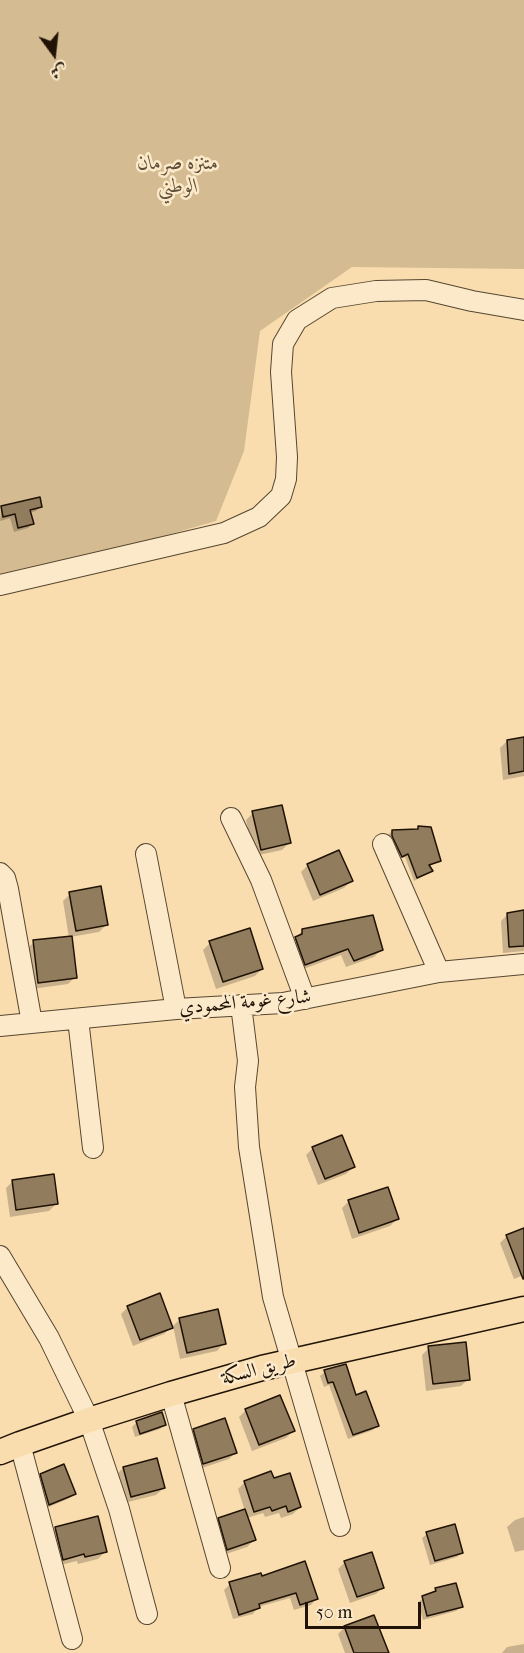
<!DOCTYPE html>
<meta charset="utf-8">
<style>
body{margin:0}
#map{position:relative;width:524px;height:1653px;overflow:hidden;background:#f9ddae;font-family:"IM FELL French Canon",Amiri,serif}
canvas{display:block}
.north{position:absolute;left:24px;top:24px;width:60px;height:60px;-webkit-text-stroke:4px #fbe9ca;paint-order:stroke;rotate:165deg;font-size:16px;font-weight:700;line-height:24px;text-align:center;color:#201306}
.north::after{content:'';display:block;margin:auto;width:21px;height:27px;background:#201306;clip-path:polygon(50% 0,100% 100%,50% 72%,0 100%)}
.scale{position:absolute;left:305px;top:1602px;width:116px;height:27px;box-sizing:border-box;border:3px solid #201306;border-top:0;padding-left:8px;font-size:18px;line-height:21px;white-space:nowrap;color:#201306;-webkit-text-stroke:4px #fbe9ca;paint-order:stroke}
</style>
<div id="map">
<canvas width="524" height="1653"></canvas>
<div class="north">ش</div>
<div class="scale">50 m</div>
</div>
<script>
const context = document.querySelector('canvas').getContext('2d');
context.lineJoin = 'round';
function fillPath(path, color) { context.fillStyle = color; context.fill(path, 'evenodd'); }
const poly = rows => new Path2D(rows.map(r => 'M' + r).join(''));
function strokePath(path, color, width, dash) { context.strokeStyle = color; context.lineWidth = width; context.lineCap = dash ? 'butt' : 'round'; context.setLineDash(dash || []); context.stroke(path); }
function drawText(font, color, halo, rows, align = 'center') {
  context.font = font + ' "IM FELL French Canon",Amiri,serif'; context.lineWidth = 5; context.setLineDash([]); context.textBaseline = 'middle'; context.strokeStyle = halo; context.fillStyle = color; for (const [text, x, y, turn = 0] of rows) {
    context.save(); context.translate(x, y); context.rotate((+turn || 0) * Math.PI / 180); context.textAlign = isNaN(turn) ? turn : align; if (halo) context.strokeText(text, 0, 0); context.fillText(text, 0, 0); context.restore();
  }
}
fillPath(poly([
 [0,0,524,0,524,269,352,267,260,331,244,451,216,521,0,583]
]), '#d4bb91');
fillPath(poly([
 [41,506,36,511,29,513,33,523,28,528,14,532,10,518,0,521,2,507],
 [524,739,524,776,503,780,500,748,507,741],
 [253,813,289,843,282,850,254,856,246,820],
 [419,828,439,860,429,867,431,871,427,874,414,881,405,857,398,859,389,840,388,835,392,831,416,831],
 [308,865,351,881,344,888,313,901,301,872],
 [70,894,106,925,99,932,70,937,75,977,68,984,32,989,27,949,34,942,69,938,63,901],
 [524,912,524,951,503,953,501,921,508,914],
 [302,931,381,950,374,957,346,967,341,955,298,971,289,945],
 [210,943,262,969,255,976,216,989,203,950],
 [313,1148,353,1167,346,1174,318,1185,306,1155],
 [13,1181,56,1204,49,1211,10,1217,6,1188],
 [349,1201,397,1219,390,1226,352,1239,342,1208],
 [524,1229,524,1275,514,1279,500,1243,507,1236],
 [128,1307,171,1327,164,1334,133,1346,121,1314],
 [180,1319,224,1343,217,1351,180,1359,173,1326],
 [429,1348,468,1379,461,1386,426,1391,422,1355],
 [325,1372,355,1397,377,1425,373,1430,348,1439,329,1385,324,1387,320,1376],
 [246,1410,293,1431,286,1438,252,1451,239,1417],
 [137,1422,164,1424,160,1429,135,1437,132,1427],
 [194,1430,236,1452,229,1459,196,1470,187,1437],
 [123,1468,164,1488,156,1495,124,1503,116,1475],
 [41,1475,74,1494,70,1498,44,1509,37,1480],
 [273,1480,300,1507,293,1514,281,1518,279,1513,265,1517,263,1513,247,1518,254,1540,247,1547,220,1556,212,1526,219,1519,245,1511,238,1489,245,1482],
 [524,1517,524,1550,515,1552,507,1527,515,1520],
 [97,1518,105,1552,98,1559,78,1564,77,1561,56,1566,48,1536,55,1529],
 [427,1534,461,1553,457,1557,430,1565,422,1538],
 [345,1562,383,1587,376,1594,350,1603,338,1569],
 [261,1577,316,1599,311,1605,294,1610,290,1598,258,1607,253,1614,233,1619,224,1590,230,1584],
 [436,1589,461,1606,456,1611,423,1620,418,1602],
 [345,1627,387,1653,345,1653,338,1634],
 [524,1644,524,1653,502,1653,507,1647]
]), '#0003');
const building = poly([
 [40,497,42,507,30,510,34,524,18,528,15,514,3,517,1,506,40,497],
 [524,737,524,771,509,774,507,740,524,737],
 [282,805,291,843,261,850,252,811,282,805],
 [418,826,431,827,441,861,429,865,433,871,417,878,408,854,402,857,392,836,392,830,418,829,418,826],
 [339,850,353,881,320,895,307,864,339,850],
 [101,886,108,925,76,931,69,892,101,886],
 [524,910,524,946,509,947,507,913,524,910],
 [373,915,383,950,354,961,348,949,305,965,295,937,302,934,302,929,373,915],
 [250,928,263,969,223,982,209,941,250,928],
 [72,936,77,978,38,983,33,940,72,936],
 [342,1135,355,1167,325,1179,312,1147,342,1135],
 [54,1174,58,1204,16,1210,12,1180,54,1174],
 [388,1187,399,1219,359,1233,348,1200,388,1187],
 [524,1228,524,1279,523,1279,506,1235,524,1228],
 [160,1293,173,1328,140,1340,127,1306,160,1293],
 [218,1309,226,1344,187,1353,179,1318,218,1309],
 [466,1342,470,1380,433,1384,428,1346,466,1342],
 [346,1364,356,1395,366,1391,379,1426,353,1435,333,1382,328,1383,324,1370,346,1364],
 [280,1395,295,1431,259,1445,245,1409,280,1395],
 [162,1412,166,1425,140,1434,136,1421,162,1412],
 [225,1418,237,1453,203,1464,193,1429,225,1418],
 [157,1458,165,1488,131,1497,123,1467,157,1458],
 [64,1464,76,1494,49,1505,40,1474,64,1464],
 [271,1471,274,1478,290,1473,301,1507,288,1512,286,1506,272,1511,270,1507,254,1512,244,1481,271,1471],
 [245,1509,256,1540,227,1550,218,1518,245,1509],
 [98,1516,107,1552,85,1557,84,1554,63,1560,55,1527,98,1516],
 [455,1524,463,1553,435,1561,426,1532,455,1524],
 [372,1552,384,1588,357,1597,344,1561,372,1552],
 [305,1561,318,1599,300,1605,296,1593,259,1604,260,1608,239,1615,229,1582,261,1573,262,1576,305,1561],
 [456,1583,463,1607,427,1616,422,1596,436,1591,435,1588,456,1583],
 [374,1615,389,1653,354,1653,344,1626,374,1615]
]);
fillPath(building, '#917c5d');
strokePath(building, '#201306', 1.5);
const minor = poly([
 [0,585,224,533,259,517,281,496,286,479,287,457,281,372,283,344,297,320,332,298,376,291,426,290,472,301,524,310],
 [231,818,261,880,305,999],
 [383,844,439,972],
 [146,854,176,1009],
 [0,873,5,878,8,889,32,1023],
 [241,1005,248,1061,245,1087,249,1147,273,1297,340,1526],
 [78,1019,93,1148],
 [0,1026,176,1009,283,1003,439,972,524,964],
 [0,1256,49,1338,89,1420,119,1509,147,1614],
 [171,1394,220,1568],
 [20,1444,72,1639]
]);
const major = poly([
 [0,1452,20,1444,89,1420,171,1394,262,1368,524,1309]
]);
strokePath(minor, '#564630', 22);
strokePath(major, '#201306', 27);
strokePath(minor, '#fbe9ca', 20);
strokePath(major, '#f9ddae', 24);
drawText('italic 20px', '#5f4e37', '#fbe9ca', [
 ["متنزه صرمان",178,164],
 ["الوطني",178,187]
]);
drawText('20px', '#201306', '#fbe9ca', [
 ["شارع غومة المحمودي",245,1003,-5],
 ["طريق السكة",259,1370,-14]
]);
</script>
